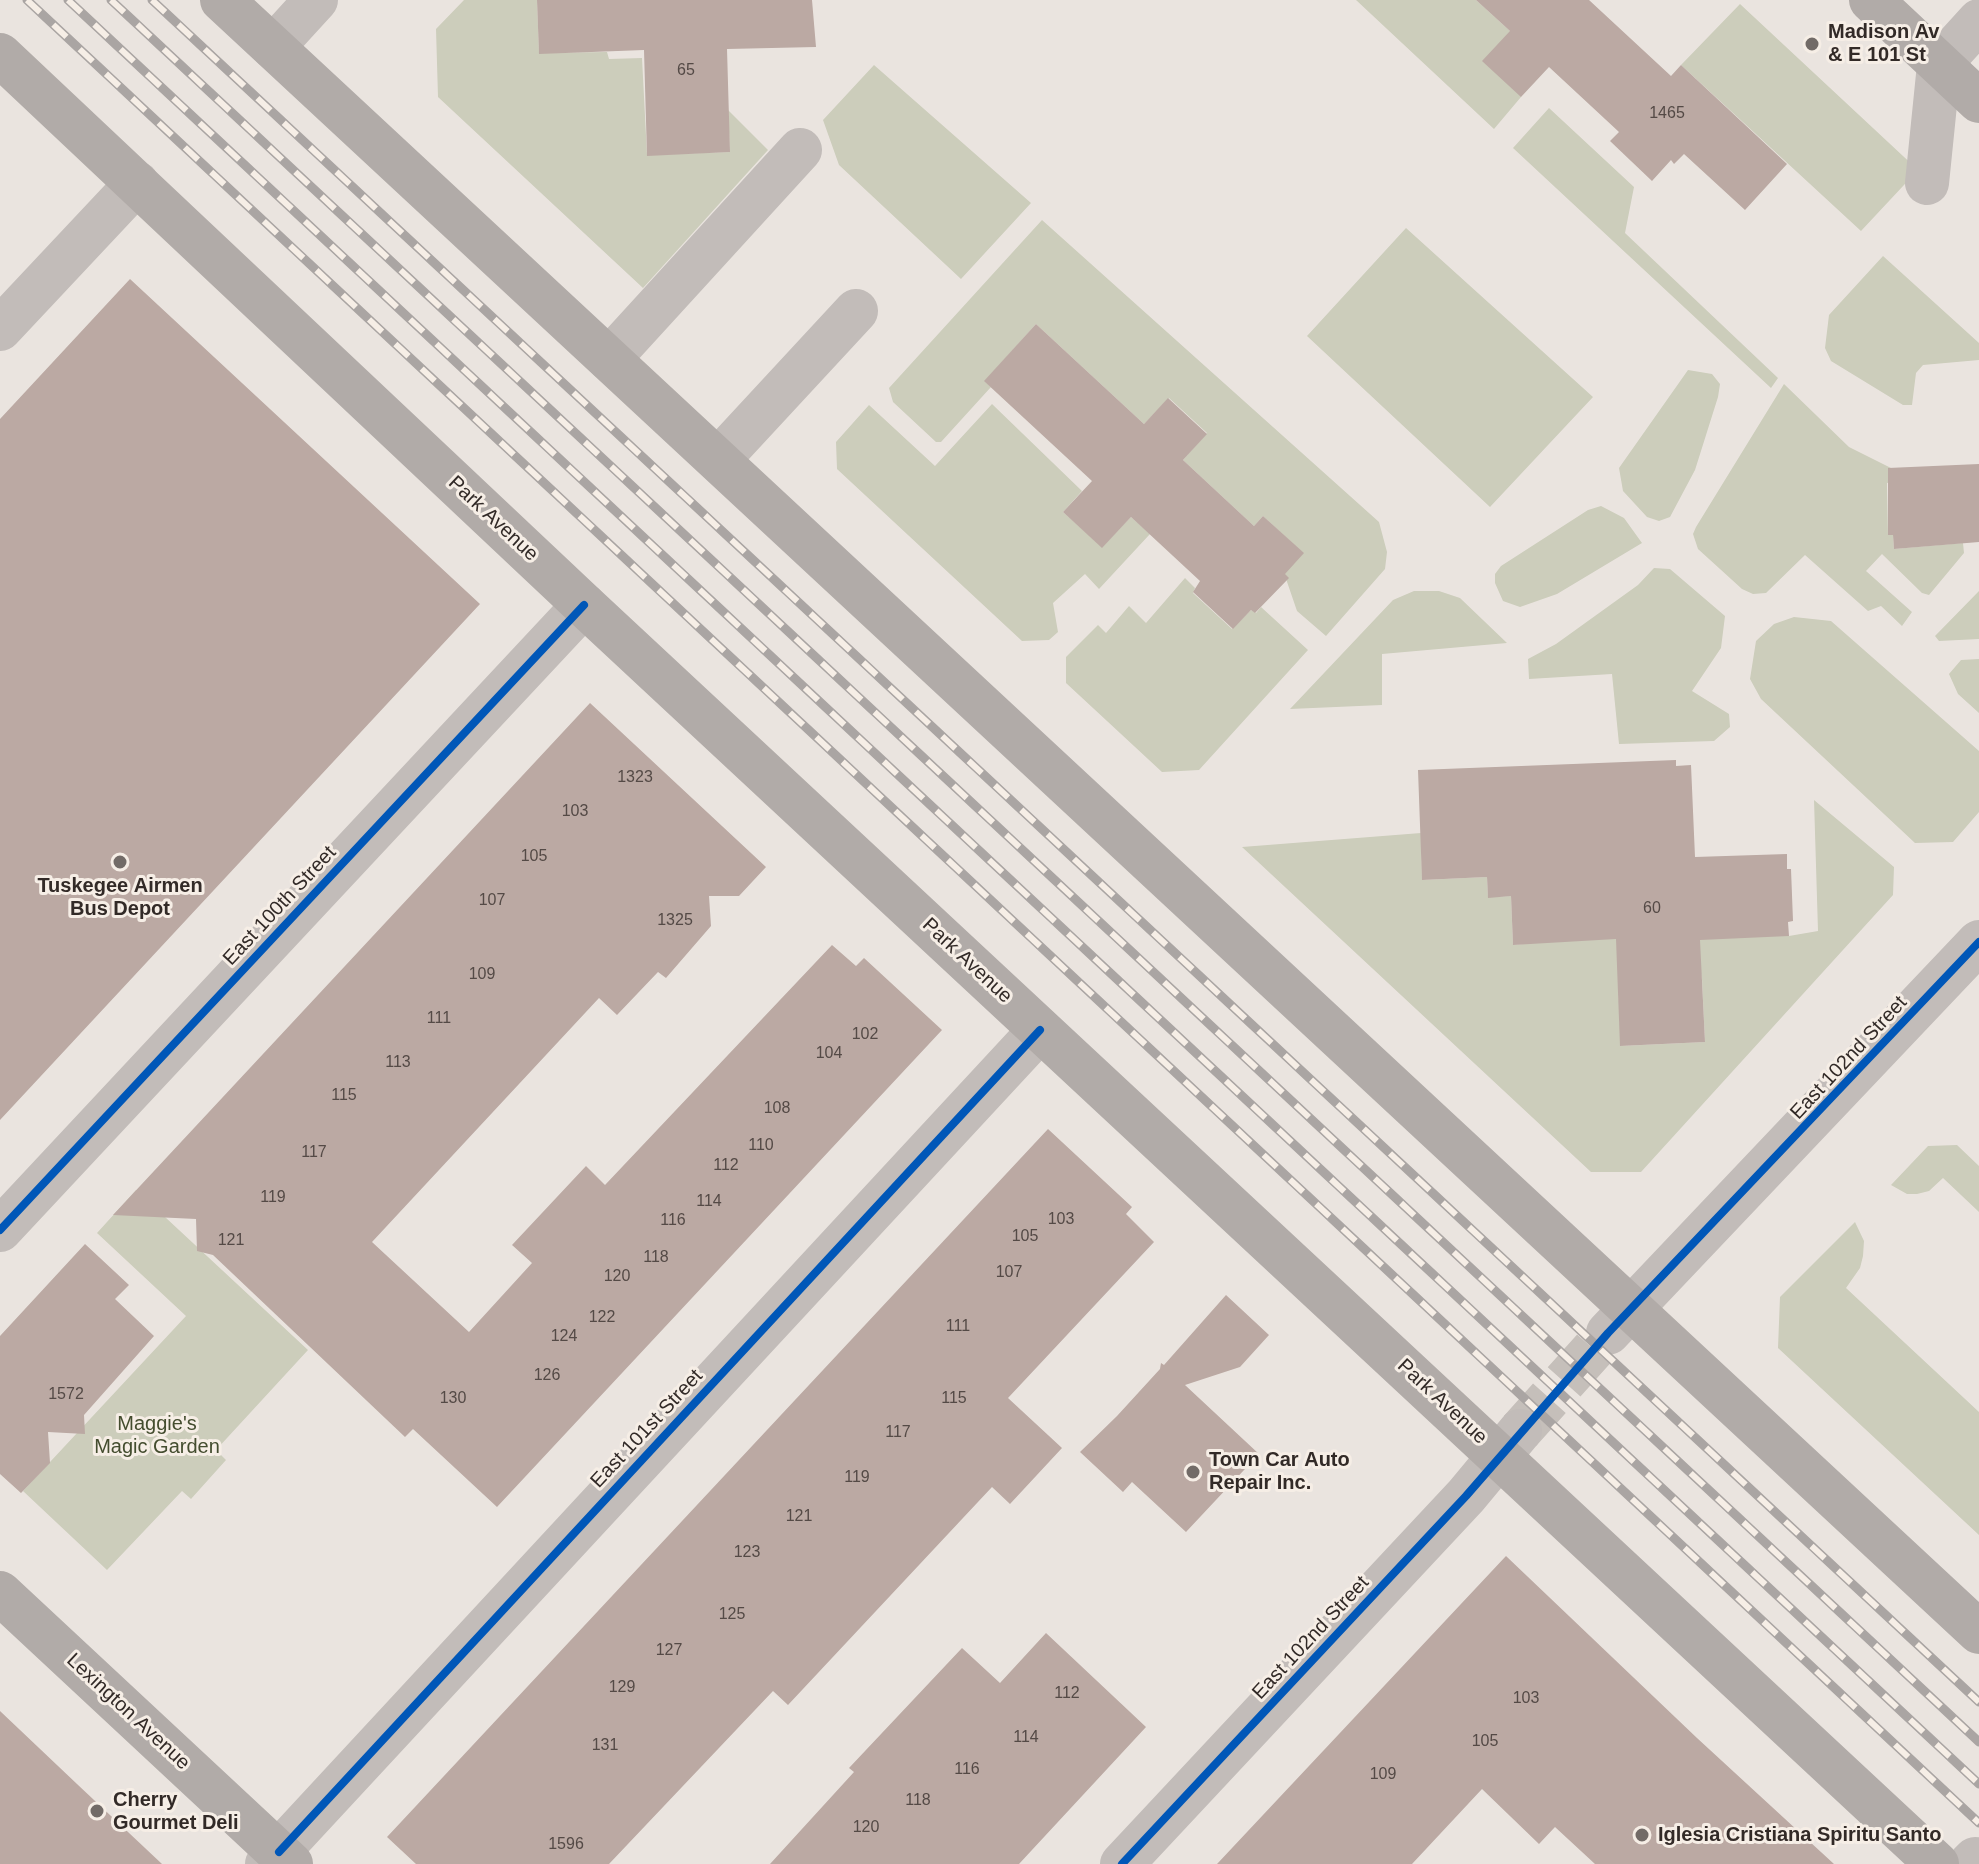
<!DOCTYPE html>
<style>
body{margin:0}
canvas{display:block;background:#eae4df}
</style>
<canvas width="1979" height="1864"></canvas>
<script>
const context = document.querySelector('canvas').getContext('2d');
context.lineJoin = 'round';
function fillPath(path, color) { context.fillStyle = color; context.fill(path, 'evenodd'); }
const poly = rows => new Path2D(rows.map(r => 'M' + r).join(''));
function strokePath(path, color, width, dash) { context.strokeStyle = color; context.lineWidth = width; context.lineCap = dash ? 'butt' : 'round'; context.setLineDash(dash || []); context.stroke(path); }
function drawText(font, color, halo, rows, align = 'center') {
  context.font = font + ' Arial,sans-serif'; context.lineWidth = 6; context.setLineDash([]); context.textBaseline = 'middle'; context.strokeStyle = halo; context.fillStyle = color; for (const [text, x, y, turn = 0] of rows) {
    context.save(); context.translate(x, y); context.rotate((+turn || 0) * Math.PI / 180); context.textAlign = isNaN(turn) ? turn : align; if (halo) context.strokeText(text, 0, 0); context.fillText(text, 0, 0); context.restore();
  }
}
fillPath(poly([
 [464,0,537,0,539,53,607,52,609,59,642,58,647,155,730,152,728,110,768,150,643,288,438,97,436,29],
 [1356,0,1476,0,1510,31,1521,97,1494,129],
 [1740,4,1918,170,1861,231,1681,65],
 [874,65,1031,203,961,279,839,165,823,120],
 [1549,108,1634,187,1625,233,1778,378,1771,388,1513,148],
 [1042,220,1379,522,1387,552,1385,569,1326,636,1297,611,1284,573,1303,553,1263,516,1254,526,1183,460,1207,433,1169,398,1144,424,1036,324,985,381,991,387,941,442,936,442,893,402,889,388],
 [1406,228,1593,397,1490,507,1307,336],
 [1883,256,1979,343,1979,360,1923,365,1916,373,1912,405,1903,405,1831,361,1825,348,1829,315],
 [1688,370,1712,374,1720,384,1718,397,1695,470,1670,517,1659,521,1647,517,1623,491,1619,468],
 [1784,384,1849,447,1891,468,1892,482,1887,483,1887,487,1888,535,1893,535,1894,549,1963,543,1964,553,1929,595,1922,593,1882,554,1866,571,1912,612,1902,626,1881,606,1868,611,1805,555,1766,593,1753,594,1742,589,1698,549,1693,534,1696,527],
 [992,404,1082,491,1063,512,1102,547,1131,517,1150,534,1099,589,1085,574,1053,603,1058,632,1049,640,1022,641,837,469,836,442,869,405,935,466],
 [1601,506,1624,518,1642,543,1557,594,1520,607,1503,601,1495,583,1495,574,1501,566,1588,510],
 [1654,568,1670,569,1725,616,1721,648,1692,691,1729,714,1730,727,1714,741,1619,744,1612,674,1529,679,1528,659,1556,644,1638,585],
 [1185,578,1195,588,1193,593,1232,629,1251,610,1256,613,1261,607,1308,650,1199,770,1162,772,1066,683,1066,657,1098,625,1106,633,1129,606,1146,623],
 [1414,591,1439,591,1460,598,1507,643,1382,654,1382,705,1290,709,1393,600],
 [1979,591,1979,639,1939,641,1935,636],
 [1794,617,1831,621,1979,751,1979,812,1953,842,1915,843,1761,699,1750,679,1756,641,1774,624],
 [1979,659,1979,713,1958,694,1949,674,1961,660],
 [1814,800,1894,867,1893,895,1641,1172,1591,1172,1242,847,1421,833,1422,880,1487,877,1488,897,1511,896,1513,945,1622,934,1618,982,1621,1046,1705,1042,1702,979,1694,936,1789,936,1818,931],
 [1957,1145,1979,1166,1979,1212,1943,1178,1929,1191,1917,1194,1907,1194,1891,1185,1928,1146],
 [136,1190,308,1350,216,1450,226,1460,191,1499,182,1491,107,1570,23,1491,186,1316,97,1233],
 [1855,1222,1864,1241,1863,1256,1860,1268,1846,1288,1979,1412,1979,1535,1778,1348,1780,1297]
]), '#cccdbb');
fillPath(poly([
 [537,0,812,0,816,47,727,49,730,152,647,156,644,50,539,54],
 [1476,0,1589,0,1671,76,1681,65,1787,164,1745,210,1684,154,1674,164,1671,160,1652,181,1610,141,1619,132,1549,67,1521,97,1482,61,1510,31],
 [130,279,480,604,0,1120,0,419],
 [1036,324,1144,424,1168,398,1207,434,1183,460,1254,526,1263,516,1304,553,1285,574,1289,578,1255,613,1251,610,1233,629,1193,592,1200,581,1131,517,1102,548,1063,512,1092,481,984,381],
 [1979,464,1979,542,1894,549,1893,535,1888,535,1888,468],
 [590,703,766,867,739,896,709,896,711,926,666,978,658,972,617,1015,599,998,372,1242,469,1332,532,1263,512,1245,586,1166,605,1185,832,945,856,966,864,958,942,1030,497,1507,413,1429,405,1437,213,1255,197,1251,196,1219,113,1215],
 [1676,760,1676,766,1691,765,1695,857,1787,854,1787,869,1791,869,1793,921,1788,922,1789,936,1700,940,1705,1042,1620,1046,1616,939,1513,945,1511,896,1488,898,1487,877,1422,880,1418,770],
 [1048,1129,1132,1207,1126,1214,1154,1242,1008,1398,1062,1448,1010,1504,992,1487,788,1705,773,1691,609,1864,416,1864,387,1837],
 [85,1244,129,1285,115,1299,154,1336,84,1415,85,1434,48,1432,50,1463,21,1493,0,1474,0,1336],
 [1226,1295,1269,1335,1240,1367,1185,1385,1259,1454,1186,1532,1132,1482,1123,1492,1080,1452,1117,1416,1160,1369,1161,1363,1164,1365],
 [1506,1556,1697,1738,1834,1864,1595,1864,1555,1827,1539,1844,1482,1789,1412,1864,1217,1864],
 [1046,1633,1146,1727,1019,1864,770,1864,854,1772,849,1768,962,1648,1000,1683],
 [0,1711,77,1784,162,1864,0,1864]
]), '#bba9a3');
strokePath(poly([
 [1520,1431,1608,1333]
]), '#c5bfba', 44, [44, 22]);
strokePath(poly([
 [273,47,316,0],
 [1927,183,1939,65,1979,21],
 [0,329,137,183],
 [609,359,800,150],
 [718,460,856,311],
 [0,1230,584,605],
 [1608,1333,1979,942],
 [267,1864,1040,1030],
 [1122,1864,1466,1496,1520,1431],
 [1970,1864,1975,1859]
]), '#c2bcb9', 44);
strokePath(poly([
 [222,0,1979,1632],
 [1871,0,1979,101],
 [0,55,584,605,1937,1864],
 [0,1593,291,1864]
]), '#b1aba8', 44);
const rail = poly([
 [27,0,1979,1823],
 [68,0,1979,1784],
 [111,0,1979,1742],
 [152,0,1979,1702]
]);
strokePath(rail, '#aaa5a3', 9);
strokePath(rail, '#f6eee6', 6, [18]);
strokePath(poly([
 [0,1230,584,605],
 [279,1852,1040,1030],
 [1122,1864,1466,1496,1608,1333,1979,942]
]), '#0057b8', 8);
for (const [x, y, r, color] of [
 [1812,44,8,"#726b67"],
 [120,862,8,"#726b67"],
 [1193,1472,8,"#726b67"],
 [97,1811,8,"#726b67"],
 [1642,1835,8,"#726b67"]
]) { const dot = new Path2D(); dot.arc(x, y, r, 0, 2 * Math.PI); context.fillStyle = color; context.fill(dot); strokePath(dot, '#f6eee6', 3); }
drawText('16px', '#544a46', null, [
 ["65",686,71],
 ["1465",1667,114],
 ["1323",635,778],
 ["103",575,812],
 ["105",534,857],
 ["107",492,901],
 ["60",1652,909],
 ["1325",675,921],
 ["109",482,975],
 ["111",439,1019],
 ["102",865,1035],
 ["104",829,1054],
 ["113",398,1063],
 ["115",344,1096],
 ["108",777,1109],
 ["110",761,1146],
 ["117",314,1153],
 ["112",726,1166],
 ["119",273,1198],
 ["114",709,1202],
 ["103",1061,1220],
 ["116",673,1221],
 ["105",1025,1237],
 ["121",231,1241],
 ["118",656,1258],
 ["107",1009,1273],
 ["120",617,1277],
 ["122",602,1318],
 ["111",958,1327],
 ["124",564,1337],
 ["126",547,1376],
 ["1572",66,1395],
 ["130",453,1399],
 ["115",954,1399],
 ["117",898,1433],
 ["119",857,1478],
 ["121",799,1517],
 ["123",747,1553],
 ["125",732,1615],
 ["127",669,1651],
 ["129",622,1688],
 ["112",1067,1694],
 ["103",1526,1699],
 ["114",1026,1738],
 ["105",1485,1742],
 ["131",605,1746],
 ["116",967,1770],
 ["109",1383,1775],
 ["118",918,1801],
 ["120",866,1828],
 ["1596",566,1845]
]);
drawText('bold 20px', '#322a27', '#f6eee6', [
 ["Madison Av",1828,32],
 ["& E 101 St",1828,55],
 ["Tuskegee Airmen",120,886,"center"],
 ["Bus Depot",120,909,"center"],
 ["Town Car Auto",1209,1460],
 ["Repair Inc.",1209,1483],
 ["Cherry",113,1800],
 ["Gourmet Deli",113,1823],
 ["Iglesia Cristiana Spiritu Santo",1658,1835]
], 'left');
drawText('20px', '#322a27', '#f6eee6', [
 ["Park Avenue",493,519,43],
 ["East 100th Street",280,906,-47],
 ["Park Avenue",967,961,43],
 ["East 102nd Street",1849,1058,-47],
 ["Park Avenue",1442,1402,43],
 ["East 101st Street",647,1429,-47],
 ["East 102nd Street",1311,1638,-47],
 ["Lexington Avenue",128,1712,43]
]);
drawText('20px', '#444d2f', '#f6eee6', [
 ["Maggie's",157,1424],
 ["Magic Garden",157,1447]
]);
</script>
